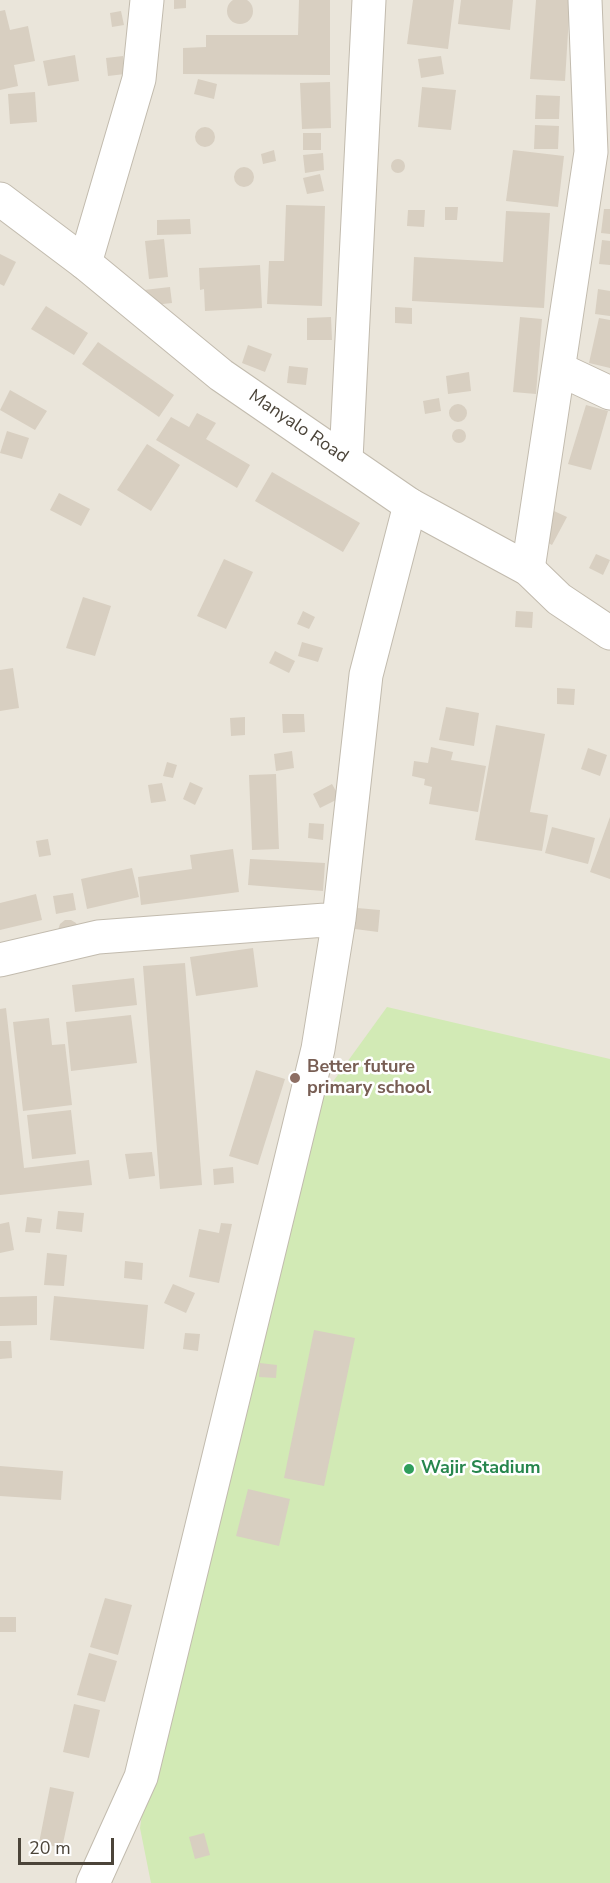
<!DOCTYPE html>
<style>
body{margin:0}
#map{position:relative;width:610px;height:1883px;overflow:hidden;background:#f6f3ec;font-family:"Nunito Sans",sans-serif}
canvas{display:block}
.scale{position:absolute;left:18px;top:1838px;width:96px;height:27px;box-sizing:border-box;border:3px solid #4b4439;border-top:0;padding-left:8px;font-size:18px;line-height:21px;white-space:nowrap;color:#4b4439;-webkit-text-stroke:4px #fff;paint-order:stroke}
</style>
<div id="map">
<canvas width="610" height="1883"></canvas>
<div class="scale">20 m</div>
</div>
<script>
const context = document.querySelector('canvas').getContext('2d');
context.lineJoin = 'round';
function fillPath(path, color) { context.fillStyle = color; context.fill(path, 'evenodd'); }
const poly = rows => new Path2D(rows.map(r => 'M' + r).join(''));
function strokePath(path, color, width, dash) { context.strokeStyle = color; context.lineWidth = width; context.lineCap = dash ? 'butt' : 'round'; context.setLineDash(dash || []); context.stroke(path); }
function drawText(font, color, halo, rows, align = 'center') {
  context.font = font + ' "Nunito Sans",sans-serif'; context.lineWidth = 5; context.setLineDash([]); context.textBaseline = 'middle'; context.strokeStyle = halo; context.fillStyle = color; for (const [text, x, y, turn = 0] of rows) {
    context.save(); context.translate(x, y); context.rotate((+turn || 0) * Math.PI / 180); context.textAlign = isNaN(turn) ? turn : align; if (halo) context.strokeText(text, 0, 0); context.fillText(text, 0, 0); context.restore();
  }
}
fillPath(poly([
 [0,0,610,0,610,1883,0,1883]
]), '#eae5da');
fillPath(poly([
 [387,1007,610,1059,610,1883,151,1883,140,1828,171,1616,298,1130]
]), '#d2eab5');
fillPath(poly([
 '227 11a13 13 0 1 1 26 0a13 13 0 1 1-26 0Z',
 [174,0,186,0,186,8,174,9],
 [299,0,330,0,330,75,183,74,183,48,206,47,206,35,298,35],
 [413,0,454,0,448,49,407,44],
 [461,0,513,0,510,30,458,24],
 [536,0,570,0,565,81,530,79],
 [5,10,10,30,28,26,35,61,14,65,18,86,0,90,0,11],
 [121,11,124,25,112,27,110,13],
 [75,55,79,81,48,86,43,61],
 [123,56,125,74,108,76,106,58],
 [441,56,444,74,421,78,418,59],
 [198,79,217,84,214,99,194,94],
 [330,82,331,128,302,129,300,83],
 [422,87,456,90,451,130,418,127],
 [35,92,37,122,10,124,8,94],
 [536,95,560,96,559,119,535,119],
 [535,125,559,126,558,149,534,149],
 '195 137a10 10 0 1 1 20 0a10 10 0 1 1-20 0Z',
 [303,133,321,133,321,150,303,150],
 [274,150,276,161,263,164,261,154],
 [513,150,564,156,558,207,506,201],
 [323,153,324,170,305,173,303,155],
 '391 166a7 7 0 1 1 14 0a7 7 0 1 1-14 0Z',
 '234 177a10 10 0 1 1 20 0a10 10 0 1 1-20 0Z',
 [320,174,324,191,307,194,303,178],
 [286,205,325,206,322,306,267,304,269,261,284,261],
 [445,207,458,207,457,220,445,220],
 [604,209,610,209,610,234,601,233],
 [408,210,425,210,424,227,407,226],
 [506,211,550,213,544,308,412,301,414,257,503,262],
 [190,219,191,234,157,235,157,220],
 [164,239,168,277,149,279,145,241],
 [602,240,610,241,610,265,599,264],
 [0,254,16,262,4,286,0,284],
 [260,265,262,308,205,311,204,289,200,290,199,268],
 [170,287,172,303,145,306,144,290],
 [598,289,610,291,610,316,595,314],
 [46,306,88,333,74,355,31,329],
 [395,307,412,308,412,324,395,323],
 [331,317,332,340,307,340,307,318],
 [520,317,542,319,536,394,513,392],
 [599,318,610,320,610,368,589,363],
 [98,342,174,395,159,417,82,364],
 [248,345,272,354,265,372,242,363],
 [289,366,308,368,306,385,287,383],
 [469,372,471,391,448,394,446,376],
 [10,390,47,411,35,430,0,410],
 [439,398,441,411,425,414,423,401],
 '449 413a9 9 0 1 1 18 0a9 9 0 1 1-18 0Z',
 [586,405,608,411,591,470,568,464],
 [197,413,216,423,206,439,250,465,237,488,156,440,171,417,189,427],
 '452 436a7 7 0 1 1 14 0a7 7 0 1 1-14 0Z',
 [7,431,29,438,22,459,0,453],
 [147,444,180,465,151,511,117,490],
 [272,472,360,523,343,552,255,501],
 [59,493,90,509,81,526,50,510],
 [554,511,567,517,552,545,539,538],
 [596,554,610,560,603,575,589,568],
 [224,559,253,572,226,629,197,616],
 [83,597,111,606,95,656,66,648],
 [303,611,315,617,309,629,297,624],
 [516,611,533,612,532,628,515,627],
 [302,642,323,648,318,662,298,656],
 [275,651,295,661,289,673,269,663],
 [13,668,19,708,0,711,0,670],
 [557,688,575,689,574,705,557,704],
 [446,707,479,713,474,746,439,740],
 [282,714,304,714,305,732,283,733],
 [245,717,245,735,231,736,230,718],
 [496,725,545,734,530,812,548,815,542,851,475,840],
 [431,747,453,752,451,760,486,766,478,812,429,804,432,787,424,785,425,779,412,776,414,761,428,763],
 [588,748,607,755,600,776,581,769],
 [292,751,294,768,276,771,274,754],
 [167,762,177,765,173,778,163,776],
 [276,774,279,849,252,850,249,775],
 [190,782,203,788,195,805,183,799],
 [162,783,166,801,151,803,148,785],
 [332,784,340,798,320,808,313,794],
 [610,817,610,879,590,872],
 [309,823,324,824,323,840,308,838],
 [552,827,595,838,588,864,545,853],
 [48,839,51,855,39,857,36,841],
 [233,849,239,892,141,905,138,877,192,869,190,855],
 [250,859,325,863,323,891,248,885],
 [132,868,139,897,87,909,81,879],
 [73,893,76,910,56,914,53,896],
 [36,894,42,920,0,930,0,903],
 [357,908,380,910,378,932,355,929],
 [65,920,71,920,76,923,79,929,58,930,60,924],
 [253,948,258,987,196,996,190,957],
 [185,963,202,1185,160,1189,143,966],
 [134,978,137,1005,75,1012,72,985],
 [6,1008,24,1168,89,1160,92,1185,0,1195,0,1009],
 [131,1015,137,1063,71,1071,66,1022],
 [49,1018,52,1045,65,1044,72,1105,23,1111,13,1022],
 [256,1070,285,1079,258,1165,229,1156],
 [71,1110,76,1154,32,1159,27,1115],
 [152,1152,155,1176,129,1179,125,1154],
 [233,1167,234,1183,214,1185,213,1169],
 [58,1211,84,1213,82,1232,56,1229],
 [27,1217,42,1219,40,1233,25,1232],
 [9,1222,14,1250,0,1253,0,1224],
 [221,1223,232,1224,219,1283,189,1277,199,1229,219,1233],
 [47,1253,67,1255,64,1286,44,1285],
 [125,1261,143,1263,142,1280,124,1278],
 [173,1284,195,1293,186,1313,164,1303],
 [37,1296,37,1325,0,1326,0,1297],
 [54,1296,148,1305,144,1349,50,1340],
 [314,1330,355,1338,324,1486,284,1478],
 [185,1333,200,1334,198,1351,183,1349],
 [0,1341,11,1341,12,1358,0,1359],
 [260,1363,277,1365,276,1378,259,1377],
 [0,1466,63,1471,61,1500,0,1496],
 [248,1489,290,1499,279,1546,236,1536],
 [105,1598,132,1605,118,1655,90,1647],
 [0,1617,16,1617,16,1632,0,1632],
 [89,1653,117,1661,105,1702,77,1695],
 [74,1704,100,1710,89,1758,63,1752],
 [50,1787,74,1792,62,1848,39,1843],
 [204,1833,210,1855,195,1859,189,1837]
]), '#d8cfc1');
const minor = poly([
 [85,263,139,79,147,0],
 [559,369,610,393],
 [346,459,369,0],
 [528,569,591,152,585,0],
 [0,960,98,937,339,919],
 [93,1883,141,1777,318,1049,339,919,366,675,410,505]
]);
const tertiary = poly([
 [0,199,85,263,221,375,410,505,528,569,559,599,610,633]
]);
strokePath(minor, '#c2bbae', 35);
strokePath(tertiary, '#c2bbae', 35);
strokePath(minor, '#fff', 33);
strokePath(tertiary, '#fff', 33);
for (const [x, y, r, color] of [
 [295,1078,6,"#8d6e63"],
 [409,1469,6,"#2e9e5b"]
]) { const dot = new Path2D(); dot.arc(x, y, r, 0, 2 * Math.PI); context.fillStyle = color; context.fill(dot); strokePath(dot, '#fff', 2); }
drawText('18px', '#4b4439', '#fff', [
 ["Manyalo Road",298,427,34]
]);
drawText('bold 18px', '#785e54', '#fff', [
 ["Better future",307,1068],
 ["primary school",307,1089]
], 'left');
drawText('bold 18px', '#27864d', '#fff', [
 ["Wajir Stadium",421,1469]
], 'left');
</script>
